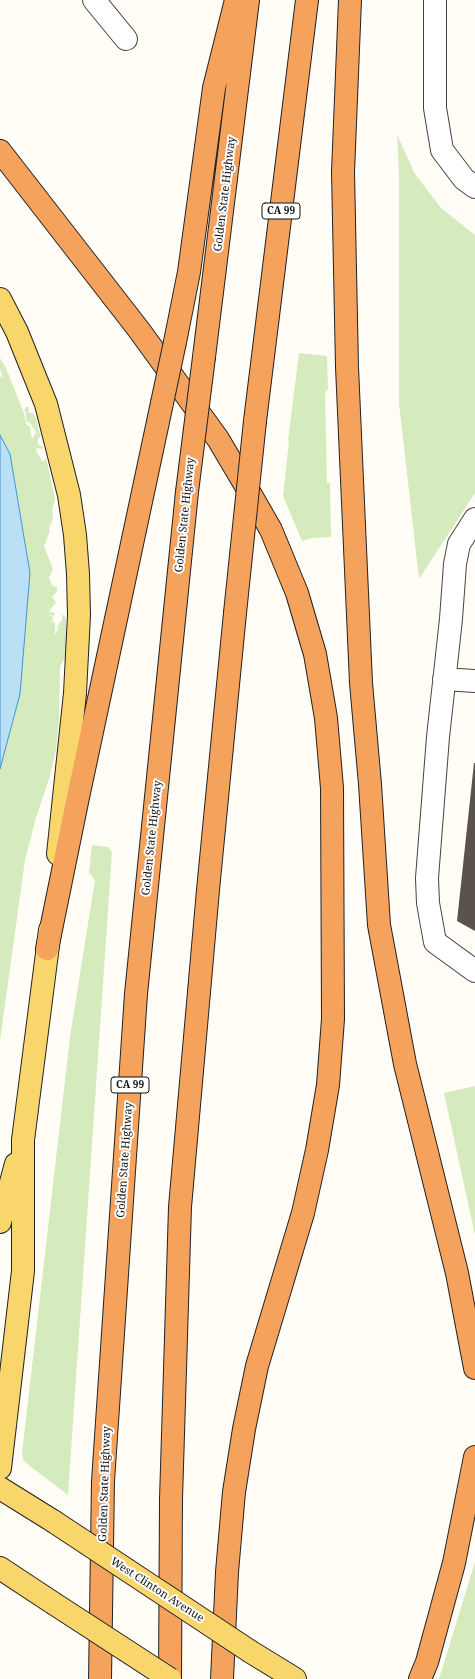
<!DOCTYPE html>
<style>
body{margin:0}
canvas{display:block;background:#fffdf5}
</style>
<canvas width="475" height="1679"></canvas>
<script>
const context = document.querySelector('canvas').getContext('2d');
context.lineJoin = 'round';
function fillPath(path, color) { context.fillStyle = color; context.fill(path, 'evenodd'); }
const poly = rows => new Path2D(rows.map(r => 'M' + r).join(''));
function strokePath(path, color, width, dash) { context.strokeStyle = color; context.lineWidth = width; context.lineCap = dash ? 'butt' : 'round'; context.setLineDash(dash || []); context.stroke(path); }
function drawText(font, color, halo, rows, align = 'center') {
  context.font = font + ' "Noto Serif",serif'; context.lineWidth = 4; context.setLineDash([]); context.textBaseline = 'middle'; context.strokeStyle = halo; context.fillStyle = color; for (const [text, x, y, turn = 0] of rows) {
    context.save(); context.translate(x, y); context.rotate((+turn || 0) * Math.PI / 180); context.textAlign = isNaN(turn) ? turn : align; if (halo) context.strokeText(text, 0, 0); context.fillText(text, 0, 0); context.restore();
  }
}
fillPath(poly([
 [397,135,415,174,441,208,475,235,475,493,419,579,399,403,399,174],
 [299,353,327,356,328,389,325,393,327,483,330,483,331,537,313,538,302,541,283,496,289,441,288,440],
 [0,358,6,368,24,413,26,424,30,427,32,439,36,432,31,424,26,421,26,414,24,410,27,406,29,409,28,412,34,414,41,437,38,438,38,444,43,447,42,449,37,448,36,451,43,462,46,458,55,499,52,511,53,516,51,525,50,525,49,529,50,531,44,546,53,569,49,578,53,586,57,587,57,591,52,597,56,602,49,612,54,612,55,616,48,614,53,617,53,619,51,620,55,623,55,635,58,629,56,626,60,627,58,625,62,620,62,614,66,618,66,655,60,667,59,719,56,749,50,776,36,818,25,860,0,1041,0,769,20,694,30,573,10,454,0,435,0,376,3,378,0,369],
 [92,845,108,847,112,852,68,1495,26,1463,23,1459,22,1453,70,1037,95,880,89,873],
 [475,1086,475,1235,444,1093],
 [475,1562,475,1679,439,1679]
]), '#d5ebbd');
const water = poly([
 [0,435,10,454,30,573,20,694,0,769,0,435]
]);
fillPath(water, '#b9e0f7');
strokePath(water, '#3f96cf', 1);
fillPath(poly([
 [474,763,475,763,475,931,457,921]
]), '#5a524d');
const minor = poly([
 [94,0,126,39],
 [435,0,435,108,442,150,464,179,475,187],
 [475,519,459,544,455,564,451,619,438,737,427,878,428,903,435,942,475,971],
 [444,679,475,681]
]);
const major = poly([
 [0,299,17,332,46,404,69,495,75,535,78,574,79,615,75,693,58,854],
 [0,1222,16,1164],
 [0,1468,23,1271,23,1140,50,930],
 [0,1488,53,1521],
 [0,1568,53,1603],
 [251,1652,295,1679]
]);
const highway = poly([
 [350,0,343,172,347,367,361,683,370,784,379,925,405,1064,457,1273,475,1368],
 [0,151,139,330,218,439,247,488,271,530,297,593,315,654,326,718,332,788,333,1019,328,1085,317,1150,303,1213,257,1366,244,1429,234,1492,227,1572,222,1679],
 [175,342,189,272,214,88,236,0],
 [204,357,248,0],
 [255,421,307,0],
 [47,949,77,802,162,403],
 [100,1679,103,1481,136,994,187,492],
 [170,1679,171,1499,180,1207,208,890,235,613],
 [420,1679,427,1662,454,1563,475,1457]
]);
strokePath(minor, '#444', 24);
strokePath(major, '#222', 24);
strokePath(highway, '#222', 24);
strokePath(minor, '#fff', 22);
strokePath(major, '#f9d66b', 22);
strokePath(highway, '#f5a25d', 22);
const majorBridge = poly([
 [53,1521,251,1652],
 [53,1603,170,1679]
]);
const highwayBridge = poly([
 [162,403,175,342],
 [187,492,204,357],
 [235,613,255,421]
]);
strokePath(majorBridge, '#222', 24, []);
strokePath(highwayBridge, '#222', 24, []);
strokePath(majorBridge, '#f9d66b', 22);
strokePath(highwayBridge, '#f5a25d', 22);
for (const [x, y, w] of [
 [281,211,38],
 [130,1085,38]
]) { const box = new Path2D(); box.roundRect(x - w / 2, y - 8, w, 16, 3); context.fillStyle = '#fff'; context.fill(box); strokePath(box, '#111', 1); }
drawText('bold 10px', '#111', null, [
 ["CA 99",281,211],
 ["CA 99",130,1085]
]);
drawText('11px', '#111', '#fff', [
 ["Golden State Highway",225,194,-83],
 ["Golden State Highway",185,515,-84],
 ["Golden State Highway",152,838,-84],
 ["Golden State Highway",125,1160,-86],
 ["Golden State Highway",105,1484,-88],
 ["West Clinton Avenue",157,1590,33]
]);
</script>
